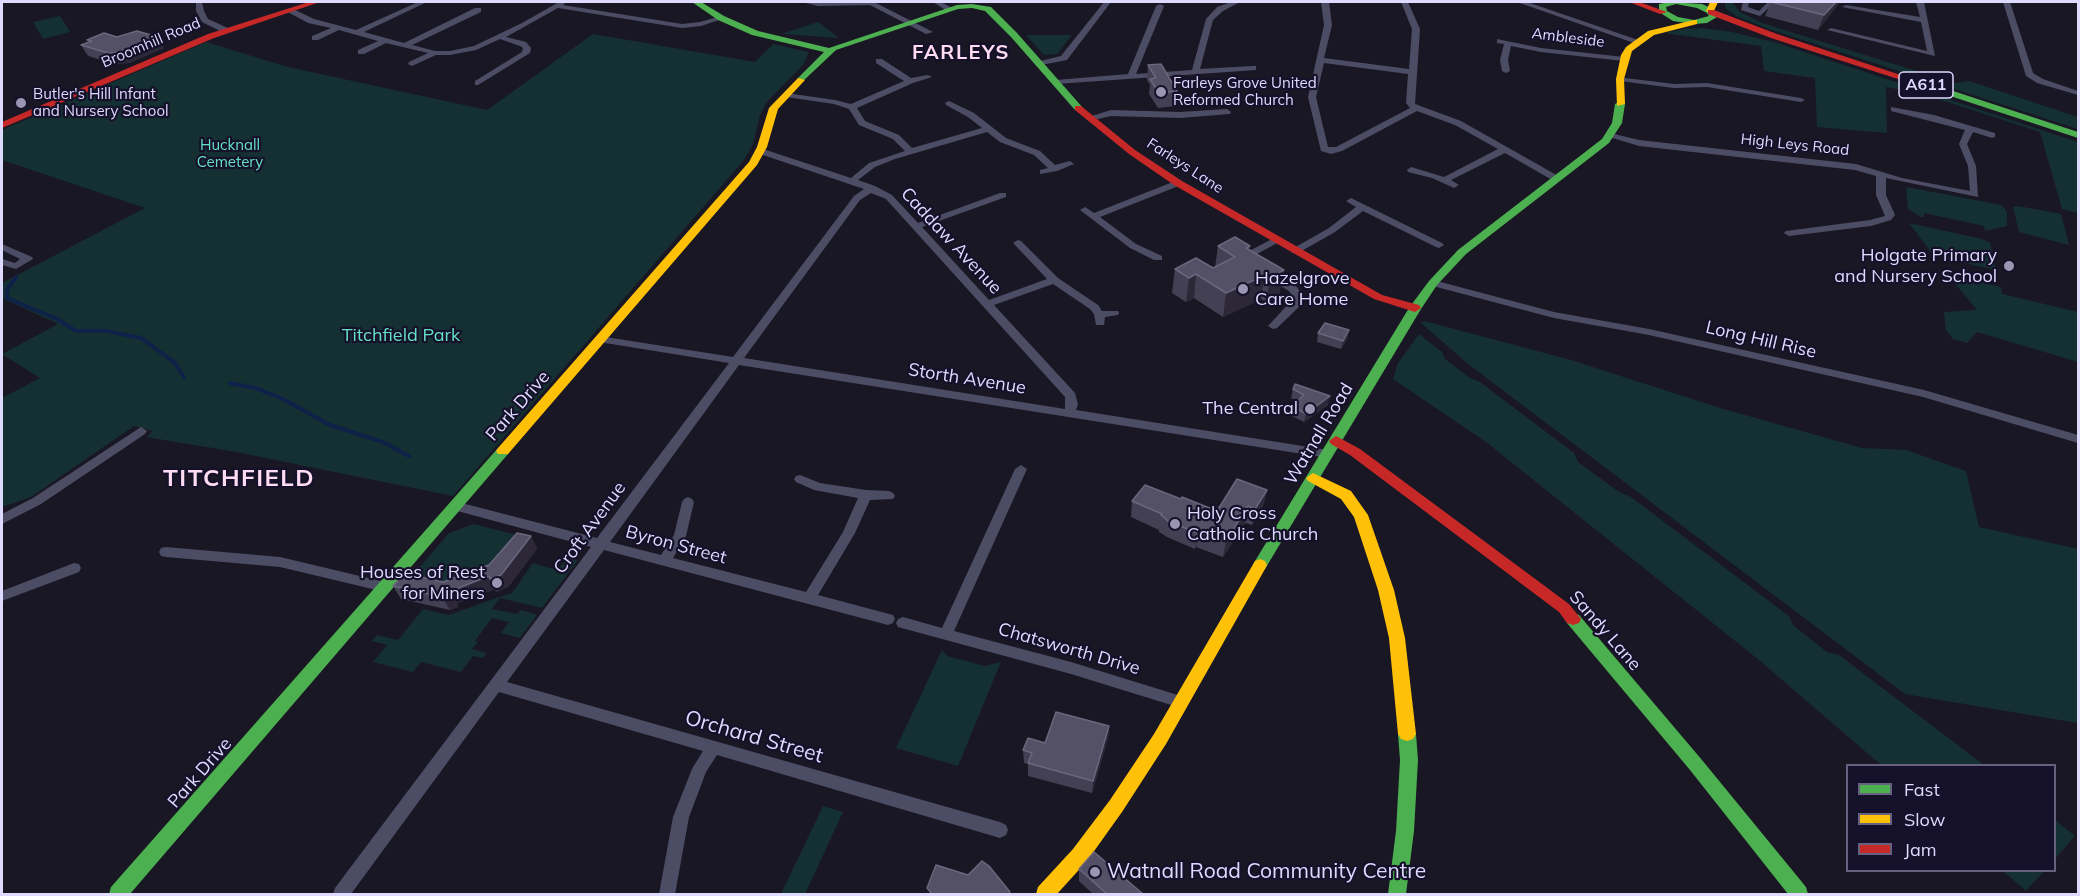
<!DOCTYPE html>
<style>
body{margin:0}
#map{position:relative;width:2080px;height:896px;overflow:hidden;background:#1a1724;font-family:Mulish,sans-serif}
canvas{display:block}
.frame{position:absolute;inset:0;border:3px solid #dfdaff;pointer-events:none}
.legend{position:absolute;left:1846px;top:764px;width:210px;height:108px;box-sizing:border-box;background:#16112a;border:2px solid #66617f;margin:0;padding:8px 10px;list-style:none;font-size:18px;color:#dfdaff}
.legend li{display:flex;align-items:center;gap:12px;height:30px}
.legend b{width:30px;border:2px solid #66617f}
</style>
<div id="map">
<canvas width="2080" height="896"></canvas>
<div class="frame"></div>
<ul class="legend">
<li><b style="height:8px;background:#4caf50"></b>Fast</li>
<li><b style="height:8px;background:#ffc107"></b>Slow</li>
<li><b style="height:8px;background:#c62828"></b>Jam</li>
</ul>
</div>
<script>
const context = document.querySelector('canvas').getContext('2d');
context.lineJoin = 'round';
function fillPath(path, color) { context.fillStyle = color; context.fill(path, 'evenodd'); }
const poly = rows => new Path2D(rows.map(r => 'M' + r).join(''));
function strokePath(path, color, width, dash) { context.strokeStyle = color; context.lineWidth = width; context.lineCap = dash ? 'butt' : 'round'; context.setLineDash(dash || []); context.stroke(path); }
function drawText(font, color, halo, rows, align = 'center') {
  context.font = font + ' Mulish,sans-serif'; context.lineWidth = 4.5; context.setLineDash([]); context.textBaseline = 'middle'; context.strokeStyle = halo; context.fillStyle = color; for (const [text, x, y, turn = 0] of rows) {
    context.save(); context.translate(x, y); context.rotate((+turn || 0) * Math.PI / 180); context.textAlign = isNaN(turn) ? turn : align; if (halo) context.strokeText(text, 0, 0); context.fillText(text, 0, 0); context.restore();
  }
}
fillPath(poly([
 [1725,2,1732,2,1740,12,1762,23,1955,83,1969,81,2078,117,2078,129,1769,29,1736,16,1725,8],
 [60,16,70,32,43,39,33,22],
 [818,22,839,38,781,34],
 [1702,28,1732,32,1774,42,2078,142,2078,213,2062,209,2040,132,1923,94,1886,87,1887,133,1817,127,1815,78,1764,71,1761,46,1664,33,1684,29],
 [593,34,755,62,773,44,809,52,803,65,766,103,760,115,753,144,744,160,453,496,231,451,146,437,153,431,134,426,31,497,2,507,2,398,40,378,2,354,58,324,2,298,2,283,145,208,2,160,2,130,206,42,288,67,487,110],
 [1026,35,1072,35,1057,54,1044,55],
 [1906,187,2002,205,2007,212,2007,226,1985,231,1984,226,1924,213,1924,217,1921,217,1908,209],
 [2018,206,2061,214,2069,245,2019,232,2013,207],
 [1909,223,1982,239,1990,243,1996,270,1934,256],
 [1948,275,2001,287,2002,294,2078,312,2078,362,1977,332,1967,343,1953,339,1946,330,1944,312,1977,310],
 [1424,321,1571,360,1720,408,1862,448,1906,450,1966,471,1979,527,2078,549,2078,723,1905,694,1468,364,1421,323],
 [1419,334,1442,352,1445,359,1470,378,1480,382,1574,453,1578,462,1619,492,1631,497,1789,616,1794,626,1827,652,1839,655,1984,765,1881,765,1759,660,1486,442,1393,379,1398,363],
 [474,524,524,537,494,577,452,592,407,582,449,533],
 [568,557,578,560,542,608,500,598,492,609,517,614,521,610,537,615,520,638,501,633,509,622,492,618,475,641,478,642,472,649,486,653,483,658,473,656,461,672,421,662,413,672,373,662,387,645,372,641,377,635,398,640,423,609,449,615,499,597,512,593,533,563,557,570],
 [942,650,947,656,985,666,1001,662,958,766,896,748],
 [823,806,843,812,805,894,781,894],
 [2055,820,2075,836,2055,859],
 [2003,871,2044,871,2026,891]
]), '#153032');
strokePath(poly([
 [16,277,7,290,7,298,57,319,76,331,107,331,141,338,174,362,184,377],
 [230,383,255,388,281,398,330,425,383,442,409,456]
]), '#0e2249', 4);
fillPath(poly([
 [196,2,202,2,204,11,208,19,228,28,228,32,222,32,202,22,196,11,196,2],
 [418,2,427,2,364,32,404,43,475,8,481,8,481,12,412,45,435,51,450,51,474,46,522,23,559,2,566,2,563,5,682,24,700,22,721,16,725,18,701,26,682,28,558,8,506,37,526,42,531,48,530,53,478,85,475,85,475,81,522,52,523,48,520,46,500,39,476,50,450,55,436,55,412,66,408,64,409,62,428,53,386,43,364,54,358,54,358,50,378,41,339,30,318,40,312,40,312,36,331,28,308,23,284,10,291,8,314,19,356,30,418,2],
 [802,2,874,2,933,32,926,34,870,5,818,6,802,2],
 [933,2,941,2,954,9,947,11,933,2],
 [1104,2,1111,2,1067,60,1036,66,1036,62,1061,56,1104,2],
 [1231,2,1240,2,1223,11,1213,20,1200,69,1253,66,1256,66,1256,70,1056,84,1052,82,1056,80,1128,74,1156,6,1160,4,1164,6,1136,74,1192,70,1206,19,1217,7,1231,2],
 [1321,2,1329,2,1332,25,1324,58,1409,69,1412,29,1401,2,1408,2,1420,29,1415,104,1461,121,1560,177,1560,181,1554,181,1505,153,1451,180,1459,185,1454,188,1432,178,1408,172,1407,170,1411,167,1444,177,1498,149,1455,125,1417,111,1342,151,1331,154,1321,151,1308,97,1324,25,1321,2],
 [1324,63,1408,74,1406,103,1410,108,1336,147,1328,147,1316,97,1324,63],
 [1517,2,1527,2,1641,41,1634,43,1517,2],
 [1743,2,1749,2,1748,7,1759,11,1768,2,1775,2,1760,16,1741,10,1743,2],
 [1916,2,1924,2,1935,56,1827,30,1831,28,1927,51,1921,22,1842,7,1846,5,1920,17,1916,2],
 [2003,2,2010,2,2033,73,2043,79,2078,91,2078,95,2037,83,2026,76,2003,2],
 [1497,39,1541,48,1624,57,1628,59,1624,61,1541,52,1511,46,1508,60,1510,71,1506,73,1502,71,1500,60,1504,44,1497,43,1497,39],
 [876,59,882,59,911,78,928,75,932,77,913,83,857,108,865,121,899,135,912,148,982,128,968,117,946,105,945,103,949,101,974,113,1006,138,1040,151,1055,165,1070,161,1074,164,1057,171,1040,174,1040,170,1048,168,1034,155,1000,142,987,132,895,159,875,167,858,180,875,186,892,195,918,223,1000,193,1006,193,1006,197,922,227,989,300,1047,279,1015,245,1013,243,1018,240,1021,241,1058,278,1098,305,1102,311,1118,311,1119,313,1118,315,1105,317,1104,325,1096,325,1094,314,1090,309,1053,284,994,305,1075,393,1078,404,1076,410,1328,450,1334,454,1332,457,1328,458,739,365,610,542,661,555,674,535,682,502,684,499,688,497,692,499,694,502,686,536,673,558,806,592,843,532,858,498,814,490,796,482,794,479,796,476,800,475,820,483,866,490,889,491,893,493,895,496,893,499,870,500,855,533,818,595,893,615,895,619,893,623,888,625,604,550,507,682,1000,822,1006,825,1008,830,1006,835,1000,838,717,755,706,772,689,817,675,894,659,894,673,817,692,769,703,751,499,692,351,894,333,894,335,888,591,547,450,509,448,506,450,503,454,501,597,538,729,363,599,342,594,339,599,336,733,357,854,196,864,189,757,153,757,149,763,149,851,178,869,163,905,151,893,139,859,125,849,109,834,104,786,97,782,95,786,93,835,100,851,104,904,81,876,63,876,59],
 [871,193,886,199,1065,397,1065,409,744,358,860,200,871,193],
 [1617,77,1674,84,1707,83,1801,98,1805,100,1801,102,1707,87,1674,88,1620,81,1617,81,1617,77],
 [1891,107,1934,115,1995,133,1995,137,1992,138,1973,132,1967,144,1976,166,1978,197,1886,178,1886,195,1895,215,1891,220,1871,226,1789,236,1784,233,1786,231,1870,220,1885,216,1876,195,1876,176,1855,170,1639,146,1606,136,1610,133,1639,140,1856,164,1902,178,1970,191,1968,166,1959,144,1965,130,1891,111,1891,107],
 [1227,109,1231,112,1230,114,1180,118,1111,116,1089,121,1085,118,1111,110,1180,112,1227,109],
 [1178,180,1181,181,1181,185,1100,217,1136,244,1162,256,1162,260,1154,260,1130,248,1080,210,1085,207,1094,213,1178,180],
 [1351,198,1442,243,1444,245,1439,248,1436,247,1363,211,1335,232,1298,253,1292,253,1292,249,1329,228,1356,207,1346,201,1351,198],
 [1276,237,1279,238,1279,242,1257,254,1257,261,1259,264,1297,287,1304,298,1302,304,1277,328,1273,329,1268,326,1294,298,1289,291,1251,268,1246,256,1251,250,1276,237],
 [2,244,32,257,33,259,16,269,2,265,2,259,15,263,20,259,2,250,2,244],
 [1433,280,1554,312,1649,329,1924,390,2078,435,2078,443,1923,397,1649,335,1554,318,1429,285,1428,283,1433,280],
 [141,427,147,431,145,434,41,504,2,524,2,514,33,498,141,427],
 [1021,465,1027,469,954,631,1071,662,1181,696,1186,698,1188,702,1186,706,1181,708,1071,674,898,627,896,623,898,619,903,617,942,628,1015,469,1021,465],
 [166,547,280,557,385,582,390,583,392,587,390,591,385,592,280,567,166,557,161,556,159,552,161,548,166,547],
 [74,563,79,564,81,568,79,572,2,601,2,591,74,563]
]), '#4d4c65');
fillPath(poly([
 [692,2,701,2,724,16,758,31,829,48,957,5,972,4,991,7,1017,33,1083,108,1075,110,1011,37,985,11,972,8,958,9,836,50,801,83,797,80,798,78,824,52,752,35,718,20,692,2],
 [1669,2,1702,4,1713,9,1717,17,1707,23,1694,24,1673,21,1659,12,1659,4,1669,2],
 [1676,4,1697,8,1707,13,1709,16,1694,20,1678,17,1667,11,1666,7,1676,4],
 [1932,86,1938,86,2078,132,2078,138,1932,90,1932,86],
 [1620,101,1625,104,1622,123,1609,143,1466,254,1437,285,1421,309,1265,569,1255,569,1253,565,1255,561,1409,308,1429,281,1458,250,1602,139,1612,123,1615,104,1620,101],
 [503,446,508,448,510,451,508,454,130,894,109,894,111,887,498,448,503,446],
 [1573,613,1579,615,1702,760,1806,887,1808,894,1788,894,1690,770,1567,623,1565,619,1567,615,1573,613],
 [1407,727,1413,729,1416,734,1418,760,1414,831,1406,894,1388,894,1396,831,1400,760,1398,734,1401,729,1407,727]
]), '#4caf50');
fillPath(poly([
 [1710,2,1718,2,1713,13,1710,13,1706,11,1710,2],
 [1694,20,1697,20,1697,24,1654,35,1632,51,1624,79,1625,104,1617,106,1616,79,1621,55,1626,47,1648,31,1694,20],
 [798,78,805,80,778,109,767,147,757,165,508,454,498,454,496,451,498,448,749,162,757,147,769,108,798,78],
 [1313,473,1351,491,1368,515,1394,590,1405,638,1416,734,1413,739,1407,741,1401,739,1398,734,1389,638,1378,590,1354,517,1341,499,1308,481,1306,478,1313,473],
 [1260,559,1265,561,1267,565,1265,569,1166,744,1122,812,1087,861,1057,894,1036,894,1038,887,1073,849,1110,800,1154,734,1255,561,1260,559]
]), '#ffc107');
fillPath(poly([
 [309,2,320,2,214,38,2,128,2,122,208,34,309,2],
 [1629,2,1639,2,1667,12,1660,14,1629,2],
 [1708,10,1714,10,1777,34,1940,88,1932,90,1771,38,1708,14,1708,10],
 [1075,106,1081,106,1135,150,1182,181,1382,295,1419,305,1421,308,1415,312,1374,299,1174,185,1129,154,1075,110,1075,106],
 [1336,436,1360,449,1569,604,1581,619,1579,623,1573,625,1567,623,1559,612,1350,455,1331,444,1329,441,1336,436]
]), '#c62828');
fillPath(poly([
 [1771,2,1840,2,1818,30,1765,16],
 [87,40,164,48,129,63,115,64,88,56,81,45,89,42],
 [1148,65,1177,91,1176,106,1158,108,1149,94,1150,85,1147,80],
 [1218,246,1250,246,1249,250,1284,270,1279,294,1266,302,1261,299,1223,317,1194,298,1186,302,1172,293,1175,269,1213,268,1215,268],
 [1349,330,1347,339,1341,349,1317,342,1318,333],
 [1293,389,1328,405,1304,422,1290,415,1292,406,1297,401,1291,398],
 [1267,490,1263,506,1252,525,1245,523,1223,557,1196,547,1195,549,1167,537,1159,532,1159,530,1131,517,1132,501,1217,511],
 [531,536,537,549,508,587,496,592,495,589,458,603,458,607,450,610,401,599,393,586,413,580,443,582,489,565],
 [1109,726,1108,738,1092,793,1028,776,1028,764,1024,763,1023,750,1045,743],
 [1079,869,1143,894,1093,894,1079,881]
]), '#444053');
fillPath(poly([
 [1836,2,1840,2,1818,30,1824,15],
 [158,37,164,48,129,63,115,64,108,53],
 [1284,270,1279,294,1266,302,1270,278],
 [1196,274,1194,298,1186,302,1189,278],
 [1265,275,1261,299,1223,317,1226,293],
 [1349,330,1347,339,1341,349,1343,341],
 [1330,396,1328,405,1304,422,1306,414],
 [1267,490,1263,506,1252,525,1255,509],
 [1248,506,1245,523,1223,557,1226,541],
 [1198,531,1196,547,1195,549,1197,533],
 [531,536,537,549,508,587,496,592,495,589,458,603,458,607,450,610,442,597,451,591,489,576],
 [1109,726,1108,738,1092,793,1093,781]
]), '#2c2838');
const building = poly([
 [1771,2,1836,2,1824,15,1771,2],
 [137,31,158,37,122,52,108,53,81,45,92,41,87,40,104,33,117,37,137,31],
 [1161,64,1177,91,1159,93,1150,79,1156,78,1148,65,1161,64],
 [1235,237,1250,246,1246,248,1284,270,1270,278,1265,275,1226,293,1196,274,1189,278,1175,269,1196,258,1213,268,1235,257,1218,246,1235,237],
 [1325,323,1349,330,1343,341,1318,333,1325,323],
 [1295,384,1330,396,1306,414,1292,406,1304,395,1293,389,1295,384],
 [1237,479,1267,490,1255,509,1248,506,1226,541,1198,531,1197,533,1168,521,1161,515,1162,514,1132,501,1145,485,1181,499,1182,497,1217,511,1237,479],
 [517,533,531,536,501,575,490,579,489,576,451,591,451,594,442,597,393,586,401,577,413,580,416,576,443,582,489,565,517,533],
 [1056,712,1109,726,1093,781,1028,763,1032,753,1023,750,1028,738,1045,743,1056,712],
 [1094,852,1143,894,1107,894,1079,869,1094,852],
 [982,861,989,866,1010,892,1007,894,932,894,927,888,936,865,968,875,982,861]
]);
fillPath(building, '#545065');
strokePath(building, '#6a667e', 1.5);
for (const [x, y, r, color] of [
 [1161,92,6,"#9a96b2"],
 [21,103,6,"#9a96b2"],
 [2009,266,6,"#9a96b2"],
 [1243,289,6,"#9a96b2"],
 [1310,409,6,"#9a96b2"],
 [1175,524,6,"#9a96b2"],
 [497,583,6,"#9a96b2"],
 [1095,872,6,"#9a96b2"]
]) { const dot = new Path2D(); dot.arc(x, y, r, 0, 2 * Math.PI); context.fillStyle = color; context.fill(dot); strokePath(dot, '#16112a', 2); }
drawText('15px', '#dfdaff', '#16112a', [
 ["Ambleside",1568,38,7],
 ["Broomhill Road",151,43,-23],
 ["High Leys Road",1795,145,6],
 ["Farleys Lane",1185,166,33]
]);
drawText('15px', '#dfdaff', '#16112a', [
 ["Farleys Grove United",1173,83],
 ["Reformed Church",1173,100],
 ["Butler's Hill Infant",33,94],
 ["and Nursery School",33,111]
], 'left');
drawText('15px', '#64e1c5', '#16112a', [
 ["Hucknall",230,145],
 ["Cemetery",230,162]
]);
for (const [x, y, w] of [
 [1926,85,54]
]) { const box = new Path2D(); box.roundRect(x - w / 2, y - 13, w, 26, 4.5); context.fillStyle = '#16112a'; context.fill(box); strokePath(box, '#dfdaff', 1.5); }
drawText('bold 16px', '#dfdaff', null, [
 ["A611",1926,85]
]);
drawText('18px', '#dfdaff', '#16112a', [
 ["Caddaw Avenue",951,241,47],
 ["Long Hill Rise",1761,340,13],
 ["Storth Avenue",967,379,9],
 ["Park Drive",518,406,-49],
 ["Watnall Road",1319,434,-59],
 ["Croft Avenue",590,528,-54],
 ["Byron Street",676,545,15],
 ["Sandy Lane",1605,631,49],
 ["Chatsworth Drive",1069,649,16],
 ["Park Drive",200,773,-49]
]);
drawText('18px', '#dfdaff', '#16112a', [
 ["Holgate Primary",1997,256],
 ["and Nursery School",1997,277],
 ["Hazelgrove",1255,279,"left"],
 ["Care Home",1255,300,"left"],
 ["The Central",1298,409],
 ["Holy Cross",1187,514,"left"],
 ["Catholic Church",1187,535,"left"],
 ["Houses of Rest",485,573],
 ["for Miners",485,594]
], 'right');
drawText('18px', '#64e1c5', '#16112a', [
 ["Titchfield Park",401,336]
]);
context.letterSpacing = '1.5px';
drawText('bold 20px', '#ffdcf1', '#16112a', [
 ["FARLEYS",961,53]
]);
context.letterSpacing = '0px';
drawText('21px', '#dfdaff', '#16112a', [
 ["Orchard Street",754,737,16]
]);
drawText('21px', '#dfdaff', '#16112a', [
 ["Watnall Road Community Centre",1107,872]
], 'left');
context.letterSpacing = '1.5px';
drawText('bold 24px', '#ffdcf1', '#16112a', [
 ["TITCHFIELD",239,479]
]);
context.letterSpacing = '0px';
</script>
